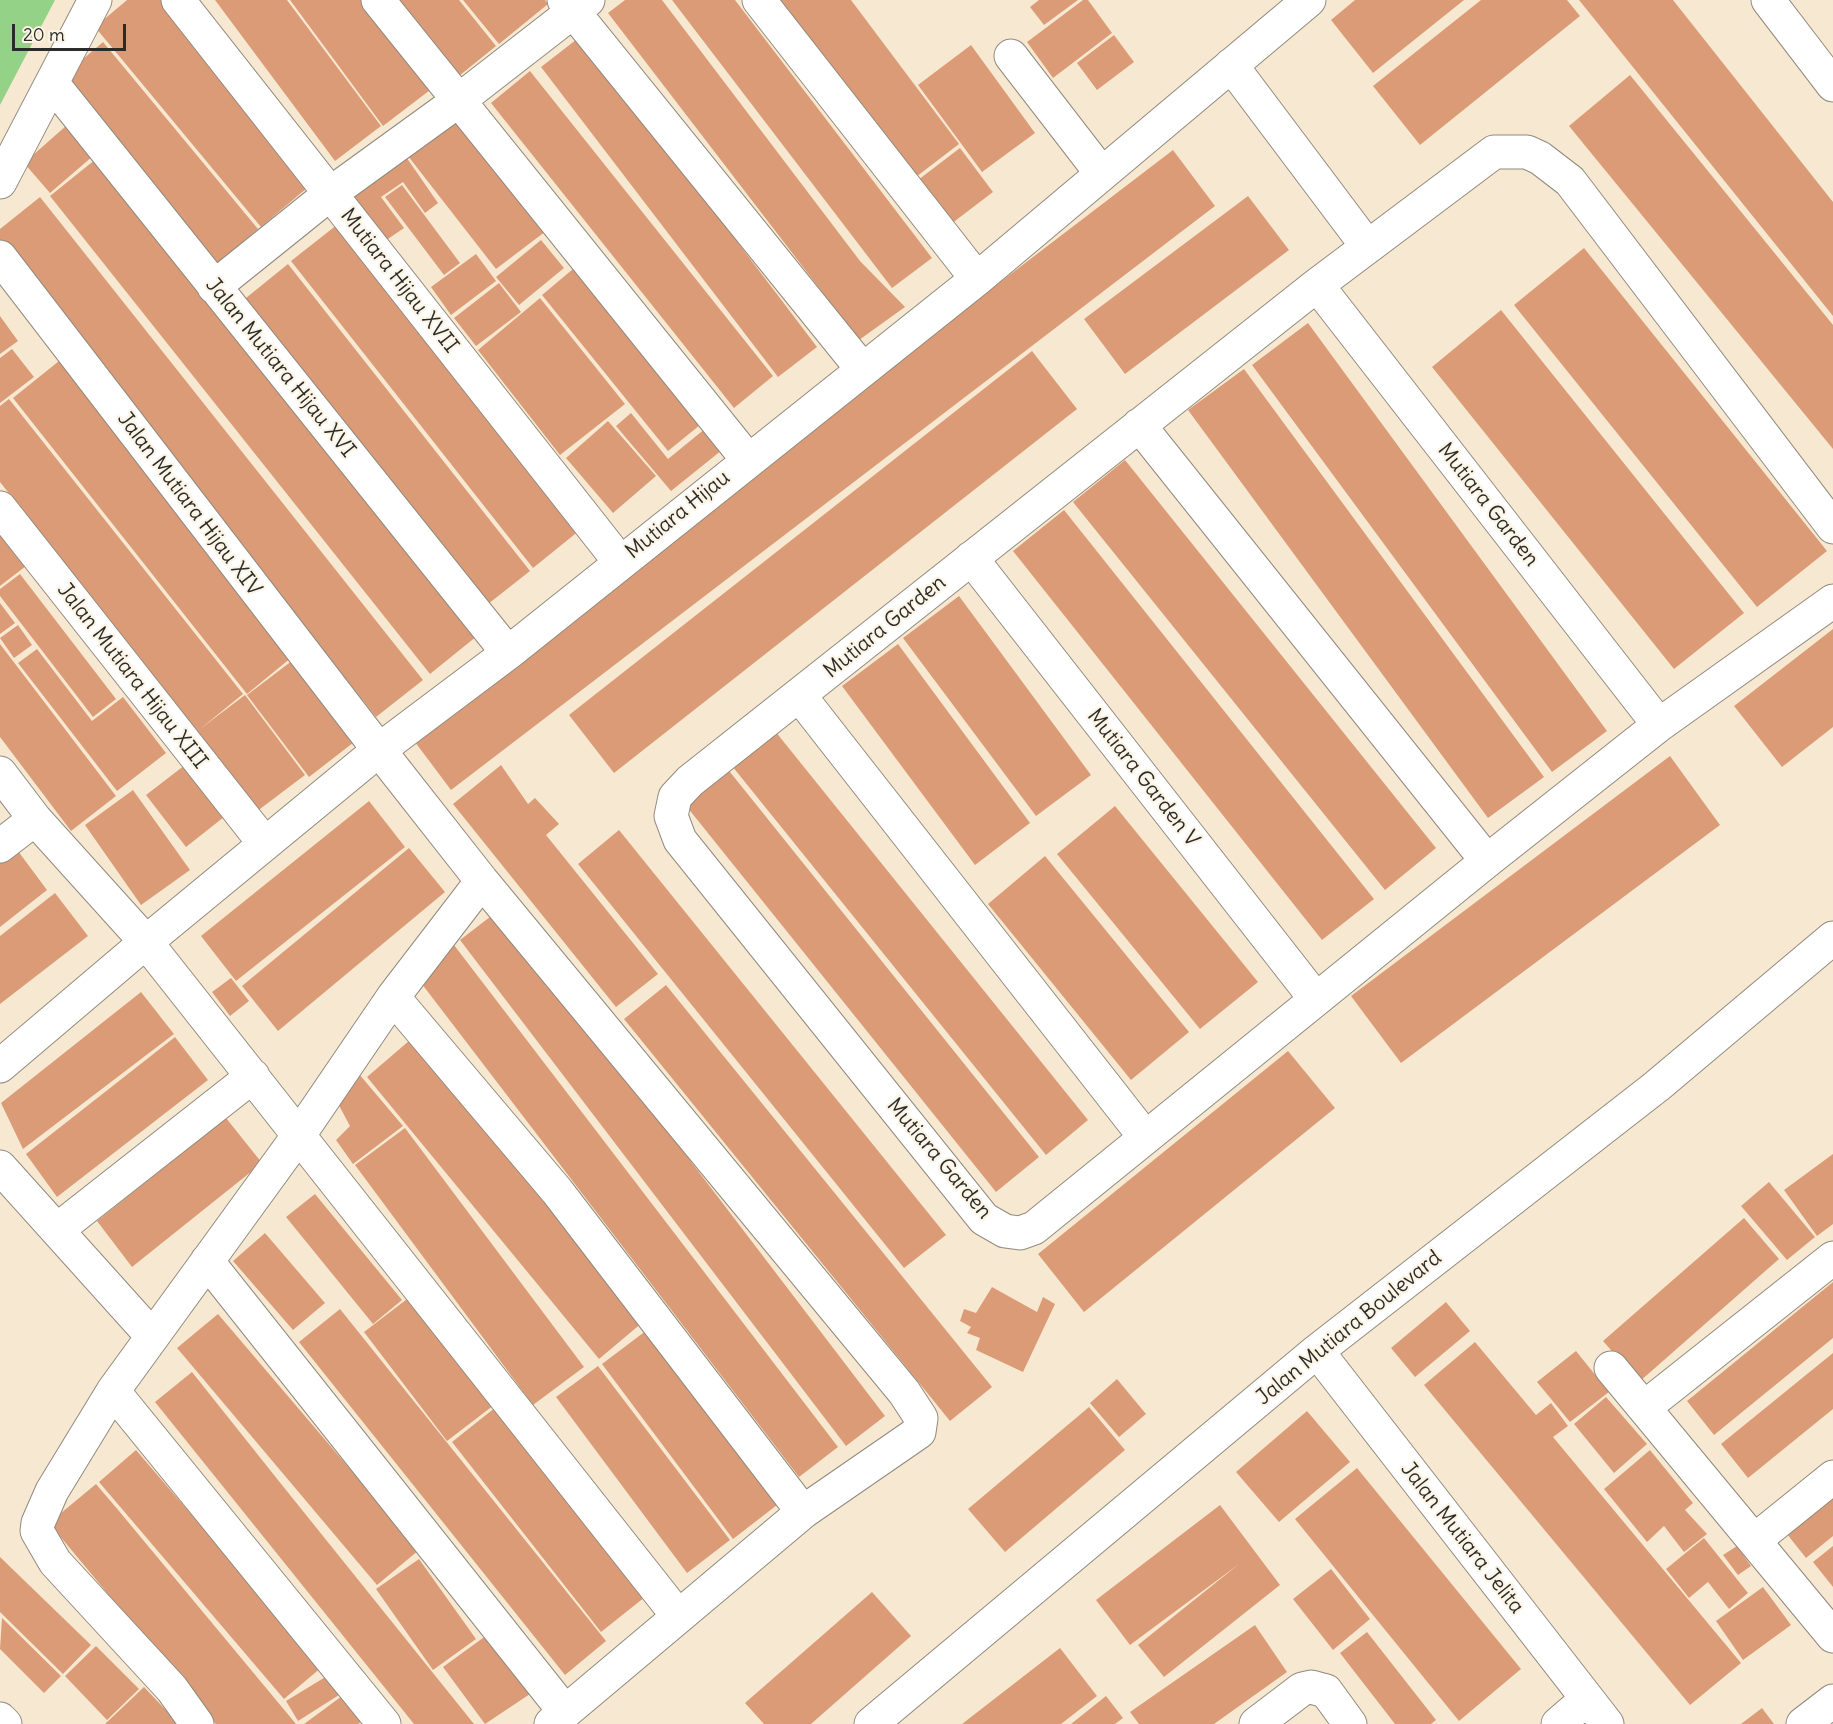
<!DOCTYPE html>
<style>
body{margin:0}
#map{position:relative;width:1833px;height:1724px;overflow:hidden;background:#f7e9d1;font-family:Delius,sans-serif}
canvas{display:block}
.scale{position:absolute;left:12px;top:24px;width:114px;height:27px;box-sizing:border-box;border:3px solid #2b2b2b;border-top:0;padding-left:8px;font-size:18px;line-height:21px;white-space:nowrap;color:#2b2b2b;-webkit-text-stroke:4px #fcf5e5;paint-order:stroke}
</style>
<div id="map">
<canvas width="1833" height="1724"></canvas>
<div class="scale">20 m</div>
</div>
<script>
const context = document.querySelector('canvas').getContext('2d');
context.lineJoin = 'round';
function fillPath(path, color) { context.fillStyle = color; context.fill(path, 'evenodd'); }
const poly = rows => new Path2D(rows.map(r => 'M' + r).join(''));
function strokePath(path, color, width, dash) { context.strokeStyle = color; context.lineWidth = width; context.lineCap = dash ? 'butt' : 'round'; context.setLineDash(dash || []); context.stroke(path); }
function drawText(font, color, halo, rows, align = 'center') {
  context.font = font + ' Delius,sans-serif'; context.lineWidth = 4.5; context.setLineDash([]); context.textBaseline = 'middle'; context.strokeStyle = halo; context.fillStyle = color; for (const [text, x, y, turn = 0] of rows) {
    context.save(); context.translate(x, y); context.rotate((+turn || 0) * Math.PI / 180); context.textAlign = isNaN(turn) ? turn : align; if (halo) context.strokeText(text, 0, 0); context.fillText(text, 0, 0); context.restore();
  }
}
fillPath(poly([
 [0,0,55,0,0,105]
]), '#94d287');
fillPath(poly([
 [127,0,162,0,314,182,261,227,95,27],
 [215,0,287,0,381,126,335,161],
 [290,0,368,0,434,87,383,126],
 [391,0,459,0,496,46,454,80],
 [463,0,545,0,548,4,499,44],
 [625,0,662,0,860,261,905,307,859,340,608,13],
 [672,0,735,0,932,258,892,288],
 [777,0,851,0,959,144,912,180],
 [1039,0,1078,0,1044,25,1030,7],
 [1083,0,1088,0,1112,33,1053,78,1027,42],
 [1355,0,1464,0,1373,73,1331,20],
 [1481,0,1567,0,1580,16,1420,145,1373,86],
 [1579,0,1673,0,1833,202,1833,316],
 [1114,35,1134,62,1097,90,1077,63],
 [581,36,817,347,778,377,541,67],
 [103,42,258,229,218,263,63,76],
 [971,45,1035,133,982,172,918,85],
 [530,71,773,376,734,408,491,103],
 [1630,75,1833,325,1833,449,1569,126],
 [457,117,546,231,496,269,408,156],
 [67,125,93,156,50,193,24,163],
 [960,148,993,192,951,224,918,180],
 [1173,150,1215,206,451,790,409,734],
 [402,151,438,203,425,213,403,182,381,197,404,228,385,241,347,188],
 [96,159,477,636,430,674,50,196],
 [402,185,460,263,444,275,385,197],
 [1248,196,1289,250,1125,374,1084,319],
 [40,197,423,680,376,717,0,242,0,229],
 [338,224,580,530,533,568,291,261],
 [541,240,564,268,519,305,496,277],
 [1584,248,1827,551,1757,607,1514,305],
 [476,254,496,281,451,315,431,287],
 [288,264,530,571,483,608,241,302],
 [573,269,700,425,668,451,542,295],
 [499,283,521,312,476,346,454,318],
 [540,298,625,404,560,455,478,350],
 [1501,310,1744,613,1674,669,1432,367],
 [0,316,18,341,0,354],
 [1308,323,1607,731,1552,772,1252,365],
 [12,349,34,377,0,403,0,358],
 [1032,351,1077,409,614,773,569,715],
 [59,361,292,657,247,694,13,398],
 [1244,369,1544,777,1488,818,1188,410],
 [9,399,243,694,200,729,245,695,305,775,256,812,197,732,0,482,0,406],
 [631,413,668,459,706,428,722,450,671,491,616,426],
 [608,421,656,476,613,513,566,458],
 [1125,460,1436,848,1385,890,1073,502],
 [1064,510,1374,899,1322,940,1013,551],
 [0,531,26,566,0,586],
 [20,574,116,699,93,717,0,596,0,589],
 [959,596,1091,775,1036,816,903,638],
 [0,603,15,623,0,634],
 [18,625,32,645,14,658,0,638],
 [1833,629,1833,727,1782,767,1734,706],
 [0,644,116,796,71,831,0,737],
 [898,644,1030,823,975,865,842,686],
 [37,649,92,721,123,697,166,753,117,791,18,663],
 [297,657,358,739,309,777,247,695],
 [775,731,1088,1120,1046,1155,732,766],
 [1670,756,1720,825,1401,1063,1351,996],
 [185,765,224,817,186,847,146,795],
 [501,765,528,804,535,798,559,824,546,835,658,974,616,1007,453,804],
 [726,767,1039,1157,996,1192,683,802],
 [133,790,190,870,141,905,85,825],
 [369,801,405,847,236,981,201,936],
 [1115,806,1258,982,1200,1029,1057,854],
 [619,830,946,1235,904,1268,578,864],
 [15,847,47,890,0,927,0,859],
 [409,848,445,892,278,1031,242,986],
 [1045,856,1189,1032,1131,1080,988,904],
 [55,893,88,936,0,1004,0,936],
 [499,910,885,1416,846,1446,460,940],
 [454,945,838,1447,799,1477,415,975],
 [231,978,249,1001,230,1016,212,992],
 [666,985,992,1387,950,1421,624,1019],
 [141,992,174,1034,23,1149,1,1103],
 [175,1037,208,1080,57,1197,26,1154],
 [410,1040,643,1322,599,1359,367,1077],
 [1288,1051,1335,1108,1084,1312,1038,1254],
 [359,1074,403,1126,353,1164,336,1140,350,1126,335,1098],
 [226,1118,262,1163,132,1267,97,1221],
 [405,1128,584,1367,533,1405,355,1165],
 [1833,1154,1833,1224,1817,1236,1784,1190],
 [1769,1182,1815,1237,1787,1260,1741,1206],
 [315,1194,402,1300,373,1324,286,1217],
 [1744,1218,1779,1259,1639,1382,1603,1341],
 [265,1233,325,1303,293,1330,233,1261],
 [1833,1282,1833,1338,1714,1435,1687,1401],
 [992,1287,1037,1312,1043,1297,1055,1304,1023,1372,976,1350,980,1338,967,1333,971,1327,960,1321,964,1309,976,1313],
 [411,1296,494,1405,447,1441,364,1332],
 [1446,1302,1470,1331,1415,1377,1391,1348],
 [340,1309,606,1641,565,1675,299,1342],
 [218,1314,419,1550,377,1585,177,1348],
 [647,1330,777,1505,733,1539,602,1364],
 [1475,1342,1536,1415,1551,1403,1568,1426,1553,1437,1741,1663,1690,1705,1424,1385],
 [1576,1351,1609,1392,1570,1422,1537,1382],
 [1833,1353,1833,1409,1748,1478,1721,1444],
 [598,1366,730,1540,687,1573,556,1397],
 [192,1372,278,1480,474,1724,414,1724,155,1402],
 [1117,1379,1146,1414,1119,1437,1090,1403],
 [1606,1397,1647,1444,1614,1473,1574,1424],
 [496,1407,645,1597,601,1632,452,1442],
 [1089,1407,1125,1450,1005,1552,968,1509],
 [1307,1411,1350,1462,1279,1522,1236,1472],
 [136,1450,322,1667,284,1699,99,1482],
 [1650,1450,1693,1503,1685,1510,1707,1534,1684,1552,1664,1526,1647,1542,1604,1489],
 [1357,1468,1521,1669,1459,1721,1295,1519],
 [1833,1480,1833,1536,1806,1558,1779,1524],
 [96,1484,119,1511,296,1724,216,1724,49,1523],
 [1220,1505,1280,1585,1164,1677,1138,1645,1239,1564,1130,1645,1096,1600],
 [1704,1538,1748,1593,1729,1609,1708,1582,1689,1598,1666,1569],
 [1737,1546,1751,1566,1738,1575,1723,1555],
 [1833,1546,1833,1587,1813,1562],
 [0,1557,91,1645,63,1674,0,1612],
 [419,1559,476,1639,433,1670,376,1589],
 [1331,1569,1370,1619,1333,1650,1293,1599],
 [1763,1587,1791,1625,1743,1660,1716,1621],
 [872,1592,911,1636,811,1724,764,1724,745,1703],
 [2,1618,61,1676,44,1693,0,1649],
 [1255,1625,1287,1672,1214,1724,1139,1724,1130,1712],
 [1367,1632,1436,1720,1431,1724,1395,1724,1340,1653],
 [487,1635,530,1694,485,1724,443,1667],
 [96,1646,139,1689,107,1720,65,1676],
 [1060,1648,1097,1696,1061,1724,962,1724],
 [327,1676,339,1695,298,1721,286,1701],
 [144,1687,179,1724,105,1724],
 [342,1696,361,1722,358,1724,304,1724],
 [1106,1696,1123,1718,1115,1724,1071,1724],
 [1762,1708,1774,1724,1741,1724]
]), '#dc9b77');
const minor = poly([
 [178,0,620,562],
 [378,0,748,460],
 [564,0,863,370],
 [759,0,977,279],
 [1768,0,1833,85],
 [1011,56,1102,174],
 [1231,65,1367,246],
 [52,83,508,653],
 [0,182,95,0],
 [0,257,379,750,482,881,904,1392,921,1418,919,1432,803,1512,551,1724],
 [1317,285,1659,725],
 [214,287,331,193,458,101,588,0],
 [1139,425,1487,861],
 [0,508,265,844],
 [1833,527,1570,181,1540,158,1527,152,1494,152,1317,285,690,781,675,797,671,816,680,840,984,1219,1005,1231,1020,1233,1034,1228,1487,861,1659,725,1833,601],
 [971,558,1315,998],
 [799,695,1145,1137],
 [0,773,35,819],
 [0,846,35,819,146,942,678,1616],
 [393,997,557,1191,803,1512],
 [0,1066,146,942,379,750,508,653,977,279,1309,0],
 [0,1167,152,1336],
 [57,1230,253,1076],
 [207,1261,565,1712],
 [1317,1351,1607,1724],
 [1611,1368,1833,1636],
 [113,1391,384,1724],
 [1645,1407,1833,1258],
 [1755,1540,1833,1477],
 [0,1719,5,1724],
 [197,1724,172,1689,55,1562,37,1531,38,1523,52,1491,113,1391,299,1135,393,997,482,881],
 [871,1724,1317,1351,1657,1086,1833,938],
 [1256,1724,1302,1689,1311,1687,1326,1691,1350,1724],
 [1558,1724,1587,1699],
 [1803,1724,1833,1701]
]);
strokePath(minor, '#918a7e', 35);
strokePath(minor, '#fff', 33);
drawText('21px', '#2b2b2b', '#fcf5e5', [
 ["Mutiara Hijau XVII",399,281,52],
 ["Jalan Mutiara Hijau XVI",280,368,51],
 ["Jalan Mutiara Hijau XIV",189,504,53],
 ["Mutiara Garden",1488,505,52],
 ["Mutiara Hijau",678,515,-39],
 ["Mutiara Garden",885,627,-39],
 ["Jalan Mutiara Hijau XIII",132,676,52],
 ["Mutiara Garden V",1143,778,52],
 ["Mutiara Garden",939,1159,50],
 ["Jalan Mutiara Boulevard",1349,1328,-39],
 ["Jalan Mutiara Jelita",1462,1538,52]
]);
</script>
